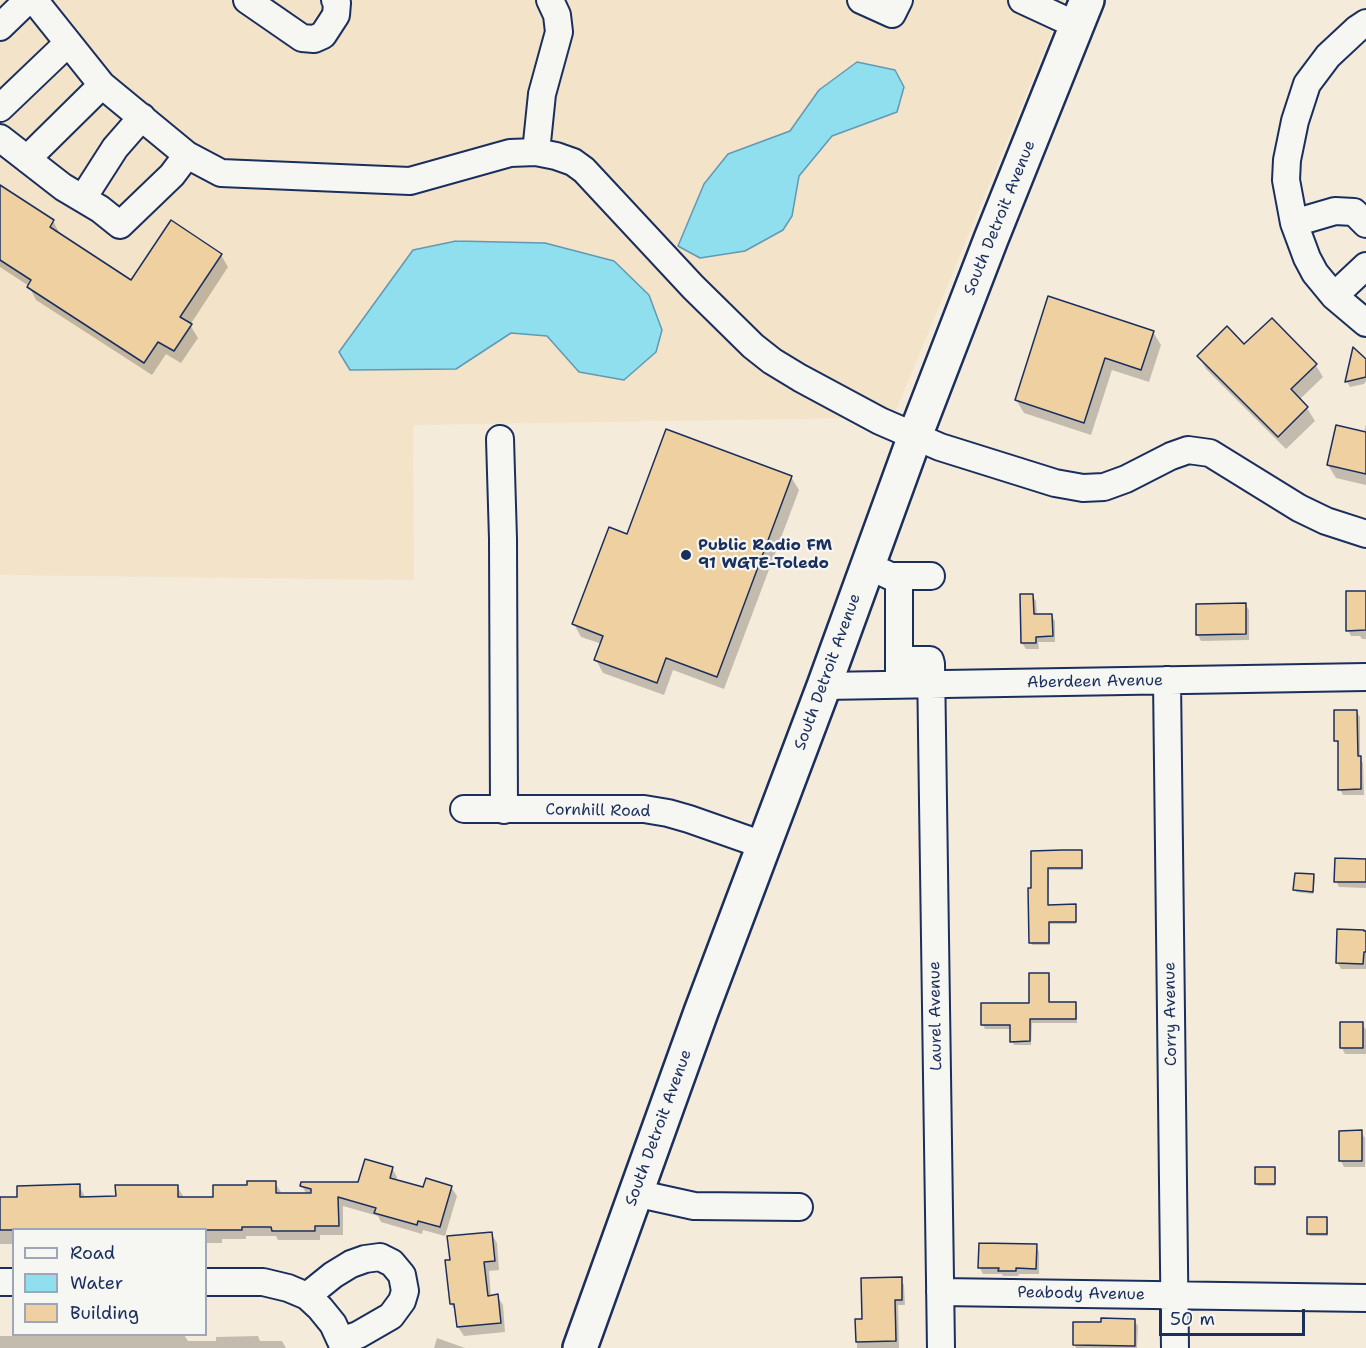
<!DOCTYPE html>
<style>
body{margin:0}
#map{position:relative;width:1366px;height:1348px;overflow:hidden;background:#f4ebda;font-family:"Shantell Sans",sans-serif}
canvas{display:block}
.legend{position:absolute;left:12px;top:1228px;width:195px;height:108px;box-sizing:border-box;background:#f6f6f2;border:2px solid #9ea6b7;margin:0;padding:8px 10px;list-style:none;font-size:18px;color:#1b2f5e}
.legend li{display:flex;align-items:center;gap:12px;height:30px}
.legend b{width:30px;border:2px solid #9ea6b7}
.scale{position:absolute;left:1159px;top:1309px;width:146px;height:27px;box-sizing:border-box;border:3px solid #1b2f5e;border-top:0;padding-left:8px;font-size:18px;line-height:21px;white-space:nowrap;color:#1b2f5e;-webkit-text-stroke:4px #f6f6f2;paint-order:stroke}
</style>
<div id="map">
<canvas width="1366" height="1348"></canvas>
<ul class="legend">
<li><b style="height:8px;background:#f6f6f2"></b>Road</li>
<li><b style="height:16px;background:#90dfee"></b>Water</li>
<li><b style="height:16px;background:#eed0a1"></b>Building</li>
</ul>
<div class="scale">50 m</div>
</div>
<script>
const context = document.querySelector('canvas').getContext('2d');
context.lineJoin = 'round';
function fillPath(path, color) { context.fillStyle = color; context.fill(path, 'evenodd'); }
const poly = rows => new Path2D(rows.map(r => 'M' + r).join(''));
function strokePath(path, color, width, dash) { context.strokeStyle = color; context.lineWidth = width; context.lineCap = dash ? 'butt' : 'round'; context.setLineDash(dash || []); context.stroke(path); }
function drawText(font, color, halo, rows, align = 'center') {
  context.font = font + ' "Shantell Sans",sans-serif'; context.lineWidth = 4.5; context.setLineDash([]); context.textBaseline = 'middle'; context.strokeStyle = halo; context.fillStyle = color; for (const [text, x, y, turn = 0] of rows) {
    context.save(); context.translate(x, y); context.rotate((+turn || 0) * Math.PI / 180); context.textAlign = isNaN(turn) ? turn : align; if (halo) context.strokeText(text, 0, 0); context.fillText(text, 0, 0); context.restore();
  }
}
fillPath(poly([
 [0,0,1065,0,886,435,850,418,413,425,414,580,0,575]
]), '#f2e3c9');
const water = poly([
 [857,62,895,70,904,87,897,112,832,136,799,176,792,216,783,230,745,251,700,258,678,246,704,184,728,154,790,131,819,90,857,62],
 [456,241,545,243,614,261,649,295,662,330,656,352,624,380,579,372,547,336,511,333,456,369,350,370,339,352,413,250,456,241]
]);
fillPath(water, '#90dfee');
strokePath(water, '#6199b4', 1.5);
fillPath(poly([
 [0,187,53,221,60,234,131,282,221,255,228,267,190,325,198,338,181,363,166,354,152,375,36,300,29,286,0,267],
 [1153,332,1161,345,1149,382,1112,370,1091,435,1024,413,1016,400],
 [1244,346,1315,364,1323,377,1299,400,1307,408,1315,421,1286,449,1206,369,1199,356],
 [1354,350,1366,363,1366,381,1364,384,1350,387,1347,382],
 [1366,424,1366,485,1336,478,1328,465,1364,433],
 [791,477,799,490,724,689,673,670,664,695,603,673,596,660,602,644,581,637,574,624,628,536],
 [1366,593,1366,639,1362,639,1360,636,1351,636,1348,630],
 [1032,595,1036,601,1037,616,1051,615,1055,621,1055,642,1038,642,1039,649,1026,649,1022,643],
 [1245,604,1249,610,1249,640,1201,641,1198,635],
 [1356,711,1360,717,1360,758,1363,763,1364,795,1343,795,1340,789,1339,746,1336,740],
 [1081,852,1083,854,1083,870,1049,870,1048,906,1075,906,1076,908,1076,924,1050,924,1050,945,1032,945,1031,942,1032,853],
 [1366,860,1366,888,1339,887,1336,881],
 [1314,876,1315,878,1313,894,1296,892,1295,889],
 [1366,933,1366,969,1341,969,1338,963],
 [1048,974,1050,978,1050,1003,1075,1003,1077,1007,1077,1023,1032,1023,1031,1045,1014,1045,1012,1041,1012,1029,985,1029,983,1025,1030,1004],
 [1362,1024,1366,1030,1366,1054,1345,1054,1342,1048],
 [1361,1132,1365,1138,1365,1167,1344,1167,1341,1161],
 [392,1168,397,1177,396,1181,424,1189,451,1187,457,1196,445,1236,423,1230,422,1234,381,1222,378,1216,343,1206,343,1235,320,1235,320,1240,278,1240,276,1236,246,1236,246,1239,222,1239,222,1243,206,1243,206,1230,14,1230,14,1244,0,1244,0,1199,19,1198,79,1186,84,1195,84,1198,117,1198,177,1186,183,1196,183,1199,215,1198,248,1186,275,1183,281,1192,281,1195,307,1195,302,1186,359,1183],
 [1257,1168,1274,1168,1276,1171,1275,1186,1258,1186,1257,1184],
 [1326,1218,1328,1220,1328,1236,1310,1236,1309,1234],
 [491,1233,497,1243,499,1270,489,1271,491,1297,497,1296,503,1305,505,1332,464,1336,458,1327,457,1313,451,1304,451,1261],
 [1036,1246,1039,1252,1039,1274,1019,1274,1018,1276,1003,1276,1002,1274,983,1274,980,1268],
 [901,1279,904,1285,905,1305,898,1305,899,1348,857,1348,857,1321,864,1321],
 [1134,1320,1138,1326,1137,1348,1076,1348,1074,1344,1102,1324],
 [21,1334,64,1334,64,1336,184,1335,188,1341,216,1341,216,1337,258,1336,260,1341,282,1341,286,1348,0,1348,0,1336,21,1336],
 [437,1338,465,1348,434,1348]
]), '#0003');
const building = poly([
 [0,185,54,220,50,227,131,280,171,220,222,254,180,317,192,324,174,351,158,342,144,363,27,287,31,280,0,260,0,185],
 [1048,296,1154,331,1141,370,1105,358,1084,423,1015,400,1048,296],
 [1272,318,1317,364,1291,389,1308,407,1278,437,1197,356,1227,326,1244,344,1272,318],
 [1353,347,1366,359,1366,377,1345,382,1353,347],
 [1336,425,1366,432,1366,474,1327,465,1336,425],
 [666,429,792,476,717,677,666,658,657,683,594,660,603,636,572,624,609,527,627,534,666,429],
 [1346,591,1366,591,1366,630,1346,631,1346,591],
 [1020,594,1033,594,1034,614,1052,614,1053,636,1036,637,1036,643,1021,643,1020,594],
 [1246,603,1246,634,1196,635,1196,604,1246,603],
 [1334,710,1357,710,1358,756,1361,756,1361,789,1338,790,1338,741,1334,741,1334,710],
 [1062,850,1082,850,1082,868,1048,868,1048,905,1076,904,1076,922,1049,922,1049,943,1029,943,1028,888,1031,888,1031,851,1062,850],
 [1335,858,1366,859,1366,882,1334,882,1335,858],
 [1295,873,1314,874,1313,892,1293,890,1295,873],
 [1337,929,1364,930,1364,931,1366,931,1366,952,1364,952,1363,964,1336,963,1337,929],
 [1029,973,1049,973,1049,1002,1076,1002,1076,1019,1030,1019,1030,1041,1010,1042,1010,1025,981,1025,981,1003,1029,1003,1029,973],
 [1340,1022,1363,1022,1363,1048,1340,1048,1340,1022],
 [1362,1130,1362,1161,1339,1161,1339,1131,1362,1130],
 [365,1159,393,1167,390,1178,423,1187,426,1178,452,1186,440,1227,418,1221,417,1225,374,1213,376,1208,338,1197,339,1226,315,1226,315,1231,272,1231,271,1227,242,1227,242,1230,0,1230,0,1197,17,1197,17,1186,80,1184,80,1197,116,1196,115,1185,178,1185,178,1197,213,1197,213,1185,247,1185,247,1181,276,1181,276,1193,311,1193,311,1189,300,1186,301,1182,358,1182,365,1159],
 [1255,1167,1275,1167,1275,1184,1255,1184,1255,1167],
 [1307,1217,1327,1217,1327,1234,1307,1234,1307,1217],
 [492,1232,495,1261,484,1262,488,1296,498,1294,501,1323,457,1327,454,1304,450,1304,445,1260,450,1260,447,1236,492,1232],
 [979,1243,1037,1244,1036,1269,1016,1268,1016,1271,998,1271,999,1268,978,1268,979,1243],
 [902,1277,902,1300,895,1300,896,1341,856,1342,855,1319,862,1319,861,1278,902,1277],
 [1101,1318,1135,1319,1135,1346,1073,1345,1073,1322,1101,1322,1101,1318]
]);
fillPath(building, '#eed0a1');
strokePath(building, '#1b2f5e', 1.5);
const minor = poly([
 [34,0,102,85,187,155,221,173,410,181,510,153,536,152,556,156,573,162,584,170,693,287,753,346,772,361,800,378,880,421,940,447,1055,483,1083,488,1104,487,1126,479,1171,456,1188,450,1210,453,1299,508,1326,521,1366,534],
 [247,0,302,38,314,39,323,35,336,15,337,3,335,0],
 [861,0,892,14,899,0],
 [1022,0,1076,25],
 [1366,23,1357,29,1328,56,1307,84,1295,121,1287,160,1286,180,1294,223,1307,258,1315,273,1334,296,1366,323],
 [0,27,28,0],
 [0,108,68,43],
 [0,138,63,187,100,209,120,225,172,175,187,155],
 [536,152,542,94,559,32,557,15,550,0],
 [27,159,102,85],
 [83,198,115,148,142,117],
 [1294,223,1335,211,1354,212,1366,224],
 [1334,296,1366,266],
 [500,439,503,539,504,810],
 [884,573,890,576,931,576],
 [899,660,930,660,931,664,941,1348],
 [899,675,899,577],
 [1167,680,1175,1348],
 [824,686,1366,677],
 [464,809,644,809,668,813,689,819,763,845],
 [635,1193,694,1206,799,1207],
 [0,1282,14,1282],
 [206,1282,263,1282,288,1288,307,1296,320,1308,333,1324,344,1348],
 [940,1292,1366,1298],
 [307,1296,333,1275,351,1264,365,1259,380,1257,392,1263,402,1275,405,1291,402,1301,391,1316,358,1335,349,1338,340,1339]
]);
const major = poly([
 [580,1348,701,1012,824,686,915,436,991,239,1087,0]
]);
strokePath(minor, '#1b2f5e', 30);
strokePath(major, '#1b2f5e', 38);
strokePath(minor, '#f6f6f2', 26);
strokePath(major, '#f6f6f2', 33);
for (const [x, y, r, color] of [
 [686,555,6,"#1b2f5e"]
]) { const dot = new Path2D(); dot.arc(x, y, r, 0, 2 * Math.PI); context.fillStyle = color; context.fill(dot); strokePath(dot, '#f6f6f2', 2); }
drawText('16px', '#1b2f5e', '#f6f6f2', [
 ["South Detroit Avenue",1000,218,-68],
 ["South Detroit Avenue",828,672,-70],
 ["Aberdeen Avenue",1095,682,-1],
 ["Cornhill Road",598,811,1],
 ["Corry Avenue",1171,1014,-91],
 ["Laurel Avenue",936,1016,-91],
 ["South Detroit Avenue",659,1128,-70],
 ["Peabody Avenue",1081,1294,1]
]);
drawText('bold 16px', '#1b2f5e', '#f6f6f2', [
 ["Public Radio FM",698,546],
 ["91 WGTE-Toledo",698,564]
], 'left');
</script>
